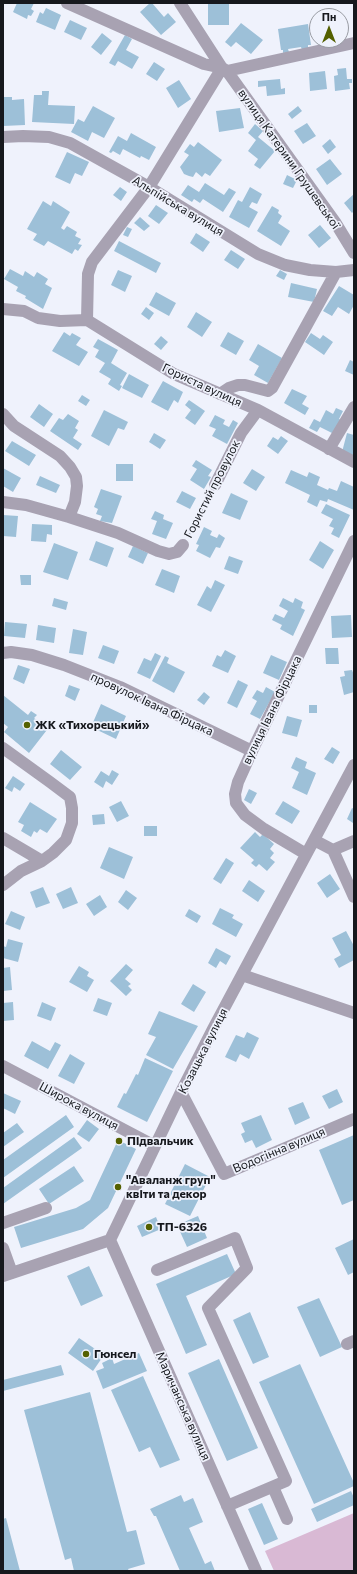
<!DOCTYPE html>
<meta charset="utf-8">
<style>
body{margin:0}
#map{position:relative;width:357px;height:1574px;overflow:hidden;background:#eff2fc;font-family:Commissioner,sans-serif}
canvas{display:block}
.frame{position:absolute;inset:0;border:4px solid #16181d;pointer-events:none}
.north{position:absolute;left:309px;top:8px;width:40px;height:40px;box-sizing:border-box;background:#eff2fc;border:1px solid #989ba3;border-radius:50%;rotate:0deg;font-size:11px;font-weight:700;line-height:16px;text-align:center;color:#16181d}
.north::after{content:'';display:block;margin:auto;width:14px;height:18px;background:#546000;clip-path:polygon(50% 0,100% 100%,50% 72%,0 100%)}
</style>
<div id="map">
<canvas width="357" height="1574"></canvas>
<div class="frame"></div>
<div class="north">Пн</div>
</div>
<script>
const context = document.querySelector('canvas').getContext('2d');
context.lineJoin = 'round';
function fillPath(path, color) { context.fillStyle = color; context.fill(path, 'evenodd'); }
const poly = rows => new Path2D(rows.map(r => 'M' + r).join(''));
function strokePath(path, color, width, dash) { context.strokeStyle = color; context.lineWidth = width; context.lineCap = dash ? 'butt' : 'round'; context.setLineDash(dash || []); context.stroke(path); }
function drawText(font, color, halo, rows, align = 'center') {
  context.font = font + ' Commissioner,sans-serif'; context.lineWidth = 3.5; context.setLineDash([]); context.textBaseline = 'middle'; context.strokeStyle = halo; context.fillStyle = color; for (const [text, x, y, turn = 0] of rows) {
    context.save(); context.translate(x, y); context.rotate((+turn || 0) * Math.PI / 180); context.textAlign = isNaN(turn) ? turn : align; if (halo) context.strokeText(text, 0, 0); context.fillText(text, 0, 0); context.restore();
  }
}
fillPath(poly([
 [354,1513,354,1571,274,1571,265,1551]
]), '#d9b9d4');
fillPath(poly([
 [17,3,34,3,31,9,34,11,31,16,28,15,27,19,13,12],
 [150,3,152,3,164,17,168,13,176,22,161,35,140,12],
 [208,4,229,4,229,25,208,25],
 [46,8,61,15,55,30,36,22,40,12,43,14],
 [70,20,87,28,81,40,64,32],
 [241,23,263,40,251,54,236,42,231,47,225,42],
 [308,24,311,45,308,45,308,49,302,50,301,47,288,49,289,52,283,53,283,50,281,50,278,29],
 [102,33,112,41,101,55,91,47],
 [125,35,132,39,126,50,139,57,132,69,118,61,115,66,109,63],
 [154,62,165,69,157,81,146,74],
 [346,68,347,79,352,79,352,83,349,83,350,89,335,91,334,76,338,75,337,69],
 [325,71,327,89,310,91,309,73],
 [280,79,281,89,285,88,285,94,267,96,266,86,258,87,258,81],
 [179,80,191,99,178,108,166,88],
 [42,91,49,91,48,105,75,106,74,124,32,122,34,95,42,95],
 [3,97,12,97,12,100,24,99,25,125,3,126],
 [93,106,115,118,104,138,92,132,88,141,71,132,78,119,84,122],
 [298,106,302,111,292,119,288,114],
 [240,108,244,128,219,132,216,111],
 [307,123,316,136,303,144,294,131],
 [255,124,263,131,258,137,275,151,260,169,254,165,258,159,248,151,256,140,248,133],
 [131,133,156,147,149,160,141,156,140,158,123,149,120,155,113,151,111,153,109,152,118,136,127,141],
 [330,139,336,147,328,154,322,146],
 [198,142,222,160,210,176,205,173,202,177,196,172,193,177,189,176,184,174,180,167,189,155,184,152,190,144,194,147],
 [67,152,89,162,82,176,75,173,70,184,55,177],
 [330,159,342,174,327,185,316,169],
 [287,175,297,180,293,188,283,184],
 [205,183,224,195,229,188,236,192,223,212,203,199,200,203,194,199,192,202,181,195,188,185,199,192],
 [120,187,127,192,121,201,113,195],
 [250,187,262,194,257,204,252,202,249,207,258,212,249,228,229,217,238,200,242,202],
 [354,194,354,211,352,213,344,203],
 [43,201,51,206,53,201,70,212,61,228,64,230,67,226,77,232,75,236,81,239,78,244,82,245,78,251,75,249,72,254,48,241,44,246,33,240,37,234,27,229],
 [156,205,168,213,159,224,148,216],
 [272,206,279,210,278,213,282,216,278,223,290,231,281,246,257,231],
 [140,217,150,226,144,231,134,223],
 [320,225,331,238,319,248,308,235],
 [127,227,132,229,128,237,123,235],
 [196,233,210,242,203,252,190,243],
 [119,241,161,263,156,273,114,251],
 [231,250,245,259,238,269,224,260],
 [10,269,23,276,25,271,34,277,37,272,48,279,45,284,52,288,43,309,25,298,26,296,16,291,18,287,4,279],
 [118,270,132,276,125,292,111,285],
 [280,270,287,274,284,280,276,276],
 [291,283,317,289,314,302,288,297],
 [339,286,354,295,354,305,349,314,338,307,332,316,323,311],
 [156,292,176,303,169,316,149,305],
 [146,307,154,313,149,320,141,314],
 [196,312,212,322,202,337,187,327],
 [64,332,70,336,72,333,81,338,76,345,88,352,79,366,52,351],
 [228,332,244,341,236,355,220,346],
 [311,333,320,339,323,335,333,342,324,355,305,342],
 [161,336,168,342,161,350,154,344],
 [98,339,118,350,111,363,127,373,120,385,122,386,119,391,108,384,111,379,99,372,105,363,95,357,99,350,93,347],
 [258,344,282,358,268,383,254,375,259,366,249,360],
 [350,360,354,362,354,375,345,371],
 [129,374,149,385,142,398,122,388],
 [163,381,183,392,178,403,174,400,168,411,151,402],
 [292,389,307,396,302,404,309,408,305,415,284,403],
 [82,395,90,400,86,406,78,401],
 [189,400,205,411,195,425,185,418,191,410,185,405],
 [39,404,53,414,44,427,30,417],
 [336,408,343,411,339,419,342,420,332,433,320,427,317,432,309,428,314,419,320,422,326,410,333,414],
 [104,410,128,422,124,430,118,428,109,446,91,436],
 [68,414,79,421,75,428,78,430,73,438,82,444,78,450,50,431,59,418,63,420],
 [215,415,225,420,223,424,229,427,233,420,238,423,227,444,212,436,216,429,209,426],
 [154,433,166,440,160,449,149,442],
 [347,433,354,435,354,456,342,452],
 [281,436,288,441,278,454,267,446,273,437,278,440],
 [12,441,36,455,29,466,5,451],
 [196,460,212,470,208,476,211,477,204,489,190,480,197,469,192,466],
 [116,464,133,464,133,481,116,481],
 [3,468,21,478,13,492,3,486],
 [252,469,265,477,256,491,243,483],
 [291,470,307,477,309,472,320,477,317,485,328,490,329,488,337,491,341,481,354,487,354,510,328,499,327,502,320,500,317,507,307,502,310,495,285,483],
 [40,476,60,485,56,493,36,485],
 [101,489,122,496,112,523,100,521,102,516,96,514,98,509,94,507],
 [182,491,196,498,190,509,176,502],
 [231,493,248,501,240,520,222,513],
 [326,504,350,515,339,538,331,534,334,528,329,526,333,519,321,513],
 [155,511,164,515,163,519,173,523,166,539,152,534,157,521,151,519],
 [3,515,18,516,16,537,3,536],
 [32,524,52,525,52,535,47,534,46,542,31,541],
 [204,527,212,531,210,535,217,538,219,534,225,538,220,548,216,547,210,558,196,551,199,545,196,544],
 [96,541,114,548,107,567,89,560],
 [320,541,334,550,323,569,309,560],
 [54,543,78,552,68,580,43,572],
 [133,546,148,553,143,564,128,557],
 [229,556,243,561,238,574,224,569],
 [162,569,180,576,174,593,155,585],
 [20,575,31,575,31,585,21,585],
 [215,580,225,585,211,612,197,605,207,586,211,589],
 [54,598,68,602,66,610,52,606],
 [283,598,293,603,295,598,303,602,301,608,305,610,293,636,280,629,282,625,272,620,275,614,284,618,288,611,279,606],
 [351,615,352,637,332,638,331,616],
 [5,622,27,624,25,638,4,636],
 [38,625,56,628,54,643,36,640],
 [73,629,87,632,83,655,69,653],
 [103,645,119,651,114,664,98,658],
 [325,648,338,648,339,664,326,664],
 [225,650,236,656,228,673,212,666,217,655,221,657],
 [155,653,161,656,150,679,137,673,144,658,151,661],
 [271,655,287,662,279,680,263,673],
 [165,656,169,658,167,663,185,672,174,693,152,681],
 [18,665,30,669,24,684,13,679],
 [352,670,354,675,354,692,344,695,340,677,345,676,344,671],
 [238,680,248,685,237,708,227,703],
 [69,685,80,689,75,701,65,696],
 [266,687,275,692,260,719,250,714,257,701,252,698,257,690,263,693],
 [204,692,210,697,204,705,197,700],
 [3,695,28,715,31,711,37,715,34,718,41,723,43,720,50,726,29,753,4,732,8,727,3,723],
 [101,704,126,716,116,739,91,727],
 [309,705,317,705,317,713,309,713],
 [287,716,302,720,297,737,282,733],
 [332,747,340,752,333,764,324,759],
 [61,750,82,767,70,780,50,764],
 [296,757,307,762,305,768,316,773,307,795,292,788,299,772,291,768],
 [112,770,119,774,112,785,106,781,103,788,94,782,101,771,109,776],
 [13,776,25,784,20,791,14,787,12,792,5,788],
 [249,789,257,793,251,804,244,800],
 [121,801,129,816,117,822,109,807],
 [283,801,300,811,292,824,275,814],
 [30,802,57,819,47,833,40,829,37,833,34,831,31,837,21,831,24,825,18,822],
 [352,808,354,809,353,823,347,819],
 [104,814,105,824,93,825,92,815],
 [144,826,157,826,157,836,144,836],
 [255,832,260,837,263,834,274,844,270,849,274,853,270,858,275,862,267,871,259,864,256,867,251,863,254,860,240,848],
 [109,847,133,857,124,879,100,868],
 [226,858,234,863,221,884,213,879],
 [330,874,340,889,327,898,317,883],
 [249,880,265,891,258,902,242,891],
 [43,887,50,903,36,908,30,892],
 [71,887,78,903,63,909,56,894],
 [126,890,137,898,128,910,118,902],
 [100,895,107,907,94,916,86,904],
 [220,908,234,915,232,918,243,924,236,937,212,924],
 [189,909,201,916,197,923,185,916],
 [11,911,25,917,20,930,5,924],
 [346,931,354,946,354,960,339,968,334,959,341,955,332,938],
 [8,939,23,943,18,962,3,958,3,946,6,947],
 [216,948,231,956,226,965,220,961,216,968,208,963],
 [126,964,133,970,125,979,131,984,128,986,132,990,126,996,110,981],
 [79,966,89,972,87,976,94,980,87,992,69,982],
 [10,967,12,990,3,991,3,968],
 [193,984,206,992,194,1012,181,1004],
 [98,998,112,1003,107,1016,93,1011],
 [13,1002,14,1020,3,1021,3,1003],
 [42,1002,56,1008,51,1021,37,1016],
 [159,1011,198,1026,173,1069,146,1055,156,1037,148,1034],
 [247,1032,259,1038,249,1059,240,1054,236,1062,225,1057,236,1035,244,1038],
 [32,1041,50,1051,55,1042,61,1045,48,1069,24,1056],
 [70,1054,85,1063,74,1084,58,1076],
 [145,1058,173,1071,147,1122,117,1107,124,1093,126,1094,136,1074,138,1075],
 [337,1089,343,1102,329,1109,322,1096],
 [3,1093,21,1101,15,1114,3,1108],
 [303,1102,310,1118,295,1125,288,1108],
 [66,1115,74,1127,3,1178,3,1160],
 [261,1115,272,1140,256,1148,252,1140,245,1143,241,1134,245,1132,241,1123],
 [87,1120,99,1129,89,1142,77,1134],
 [17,1123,24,1132,3,1147,3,1133],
 [354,1135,354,1200,342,1205,319,1150],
 [74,1137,82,1148,3,1204,3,1188],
 [118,1140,136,1149,108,1208,83,1229,21,1248,14,1227,76,1208,90,1200],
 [185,1164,210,1177,190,1216,165,1204],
 [74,1166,84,1181,49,1204,39,1189],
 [198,1216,207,1238,187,1247,177,1225],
 [156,1217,161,1229,142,1237,137,1226],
 [354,1239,354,1272,348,1275,335,1248],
 [227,1254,236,1274,186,1296,207,1345,186,1354,156,1284],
 [89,1266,103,1296,81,1306,67,1276],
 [319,1298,342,1347,320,1357,297,1307],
 [250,1312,269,1357,253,1364,233,1320],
 [79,1338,104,1355,93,1371,68,1353],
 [139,1353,147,1371,103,1389,96,1371,104,1368,102,1363,112,1358,114,1364],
 [219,1359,258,1448,227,1461,188,1373],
 [300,1364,354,1483,354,1486,314,1504,259,1382],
 [61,1365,64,1375,3,1391,3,1380],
 [143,1376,180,1460,160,1468,150,1447,139,1452,111,1390],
 [90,1392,127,1532,136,1530,145,1564,128,1569,129,1571,74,1571,71,1558,65,1560,24,1410],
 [351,1491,354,1498,354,1505,317,1522,311,1509],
 [181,1495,184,1502,193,1498,203,1522,189,1528,205,1564,211,1561,215,1571,180,1571,156,1516,154,1516,150,1509],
 [262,1503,278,1539,264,1545,248,1509],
 [6,1518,20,1571,3,1571,3,1519]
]), '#9dc0d8');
strokePath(poly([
 [189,535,210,495]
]), '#90929a', 2, [2, 2]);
strokePath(poly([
 [67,3,204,64,222,68,149,187,92,262,88,274,87,320],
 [180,3,222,68,227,71,335,222,354,253],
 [227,71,354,43],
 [3,137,23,136,49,137,70,143,149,187,258,254,285,265,310,270,336,272,354,270],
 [3,309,24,311,38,318,60,321,87,320,174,374,258,410,354,462],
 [220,394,229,388,238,385,245,385,268,391,272,388,336,272],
 [3,414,14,426,60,456,70,467,76,477,77,486,75,502,69,517,26,505,3,502],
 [329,449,354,407],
 [215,485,241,433,258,410],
 [69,517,118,533,158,551,169,554,177,552,183,545],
 [3,653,11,652,32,655,64,665,120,687,252,751],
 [3,748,50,782,70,797,72,808,72,823,66,840,53,853,42,861,21,871,3,885],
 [3,838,42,861],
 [314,840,333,850,354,897],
 [333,850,354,841],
 [306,854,264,829,245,815,236,803,235,794,238,782,252,751,354,541],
 [242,975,354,1013],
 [3,1066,155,1146],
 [181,1092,224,1174,354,1119],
 [3,1223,46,1208],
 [110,1240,256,1571],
 [3,1248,12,1273],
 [157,1270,235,1238,247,1268,208,1308,286,1481,227,1506],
 [3,1276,110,1240,181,1092,213,1029,354,765],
 [347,1344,354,1341],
 [273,1487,287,1519]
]), '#a8a2b2', 12);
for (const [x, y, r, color] of [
 [27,725,4,"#546000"],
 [119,1141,4,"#546000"],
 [118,1187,4,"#546000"],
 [149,1227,4,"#546000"],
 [86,1354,4,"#546000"]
]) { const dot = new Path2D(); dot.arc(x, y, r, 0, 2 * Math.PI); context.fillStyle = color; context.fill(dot); strokePath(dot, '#eff2fc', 1.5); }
drawText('12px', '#16181d', '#eff2fc', [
 ["вулиця Катерини Грушевської",289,159,55],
 ["Альпійська вулиця",178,206,31],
 ["Гориста вулиця",202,385,25],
 ["Гористий провулок",212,489,-63],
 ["провулок Івана Фірцака",152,704,25],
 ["вулиця Івана Фірцака",272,710,-64],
 ["Козацька вулиця",203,1051,-63],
 ["Широка вулиця",79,1106,28],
 ["Водогінна вулиця",279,1150,-23],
 ["Маричанська вулиця",183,1406,66]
]);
drawText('bold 12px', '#16181d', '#eff2fc', [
 ["ЖК «Тихорецький»",35,725],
 ["Підвальчик",127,1141],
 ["\"Аваланж груп\"",126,1180],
 ["квіти та декор",126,1194],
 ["ТП-6326",157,1227],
 ["Гюнсел",94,1354]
], 'left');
</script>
